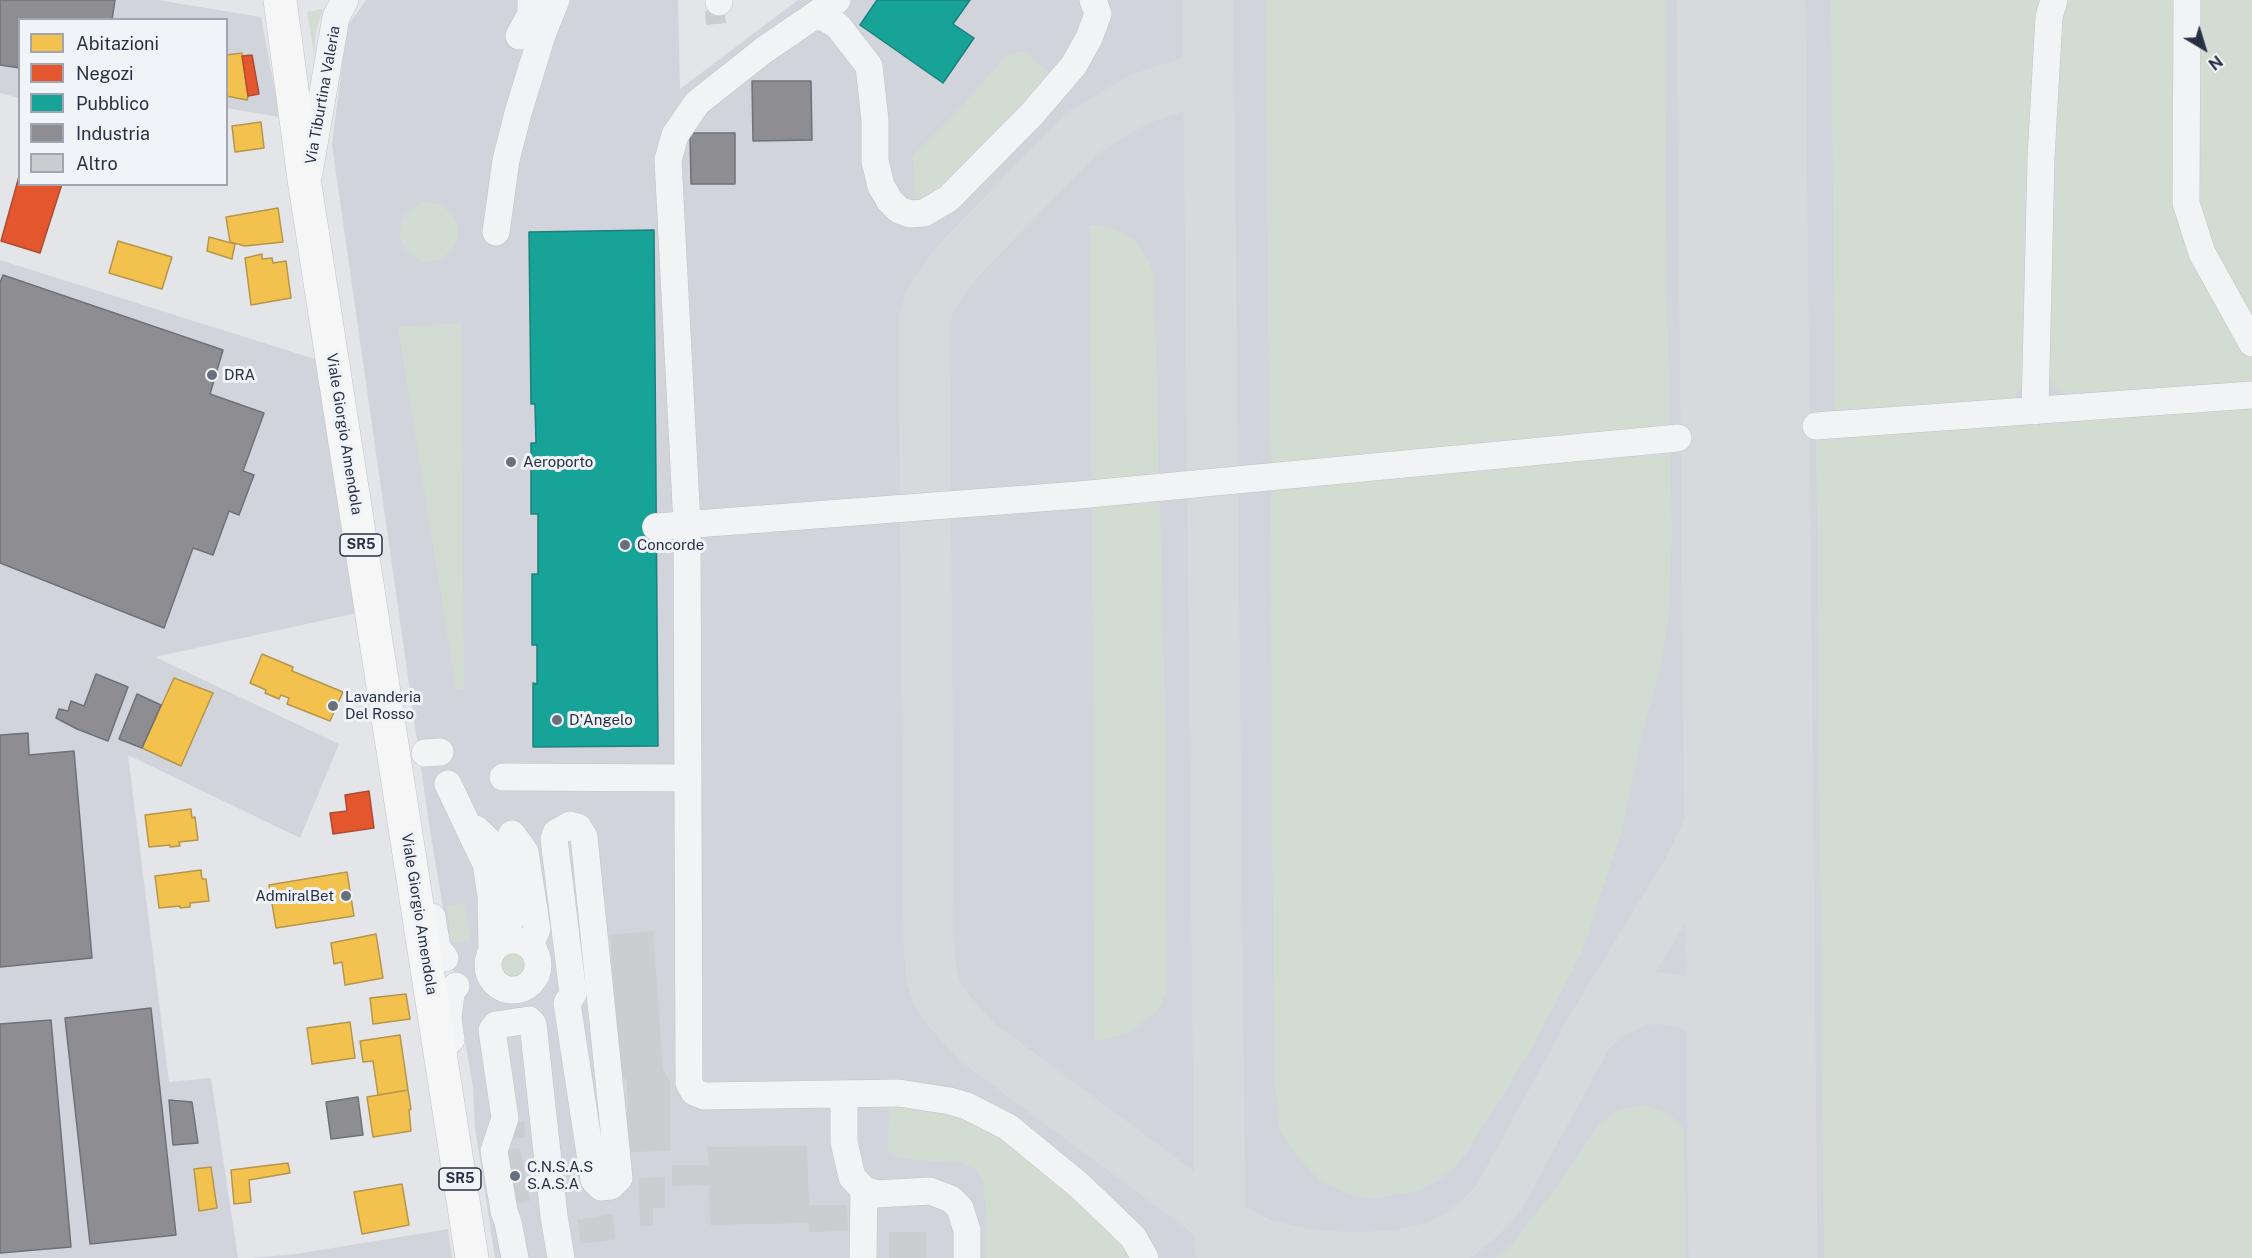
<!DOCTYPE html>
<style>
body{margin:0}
#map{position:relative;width:2252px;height:1258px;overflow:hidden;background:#e3e5e8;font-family:"Public Sans",sans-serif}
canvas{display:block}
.legend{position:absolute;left:18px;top:18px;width:210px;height:168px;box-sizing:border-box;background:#f0f3f7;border:2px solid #a0a5af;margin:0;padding:8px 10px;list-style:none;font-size:18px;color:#283143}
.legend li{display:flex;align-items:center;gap:12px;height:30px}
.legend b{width:30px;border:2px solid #a0a5af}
.north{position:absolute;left:2174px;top:18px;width:60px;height:60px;-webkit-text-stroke:4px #f0f3f7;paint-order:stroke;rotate:142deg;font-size:16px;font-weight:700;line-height:24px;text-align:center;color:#283143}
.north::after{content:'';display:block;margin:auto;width:21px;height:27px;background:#283143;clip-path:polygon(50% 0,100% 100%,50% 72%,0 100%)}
</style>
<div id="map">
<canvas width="2252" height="1258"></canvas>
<ul class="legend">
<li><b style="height:16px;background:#f2c14e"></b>Abitazioni</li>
<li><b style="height:16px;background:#e4572e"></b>Negozi</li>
<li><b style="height:16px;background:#17a398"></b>Pubblico</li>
<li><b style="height:16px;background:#8d8d92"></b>Industria</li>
<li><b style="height:16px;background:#cbcdd1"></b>Altro</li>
</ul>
<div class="north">N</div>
</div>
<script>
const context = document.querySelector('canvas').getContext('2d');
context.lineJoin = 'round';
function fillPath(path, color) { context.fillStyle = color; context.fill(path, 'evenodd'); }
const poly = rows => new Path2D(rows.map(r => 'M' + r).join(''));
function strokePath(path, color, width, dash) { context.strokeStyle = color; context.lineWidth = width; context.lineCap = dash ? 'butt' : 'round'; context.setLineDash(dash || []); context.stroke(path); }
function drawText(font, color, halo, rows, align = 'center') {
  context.font = font + ' "Public Sans",sans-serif'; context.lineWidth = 6; context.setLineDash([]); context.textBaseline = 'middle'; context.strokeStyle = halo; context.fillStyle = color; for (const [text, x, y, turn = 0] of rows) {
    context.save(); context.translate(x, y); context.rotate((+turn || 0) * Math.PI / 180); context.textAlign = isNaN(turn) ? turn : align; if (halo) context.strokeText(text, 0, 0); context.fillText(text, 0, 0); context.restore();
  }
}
fillPath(poly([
 [0,0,157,0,261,17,280,117,227,108,226,20,20,20,19,98,0,93],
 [366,0,678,0,680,89,798,0,2252,0,2252,1258,495,1258,475,1128,473,1088,429,824,332,145,347,27],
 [0,260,321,361,357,613,155,657,339,744,300,838,128,755,169,1082,211,1078,238,1258,0,1258],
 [448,1229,452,1258,252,1258,296,1254]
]), '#d1d4db');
fillPath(poly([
 [1266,0,1667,0,1665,199,1672,535,1668,621,1660,671,1642,734,1621,833,1583,950,1536,1041,1468,1151,1454,1169,1436,1182,1416,1191,1378,1198,1357,1196,1342,1191,1321,1182,1302,1161,1279,1130,1275,1084,1272,834,1271,481,1276,466,1273,462,1269,443],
 [1831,0,2252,0,2252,1258,1824,1258,1816,426,2069,399,2057,389,2047,376,2023,385,2015,397,2003,405,1835,411],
 [323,9,316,31,314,55,307,12],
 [1024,51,1057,79,939,197,916,206,913,156,953,116,1007,55],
 '400 232a29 29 0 1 1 58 0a29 29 0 1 1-58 0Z',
 [1090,225,1102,226,1119,231,1137,242,1149,260,1154,276,1165,708,1166,922,1166,992,1161,1005,1153,1015,1126,1034,1095,1041],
 [461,323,464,689,456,689,398,327],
 [465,903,471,940,452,943,447,906],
 '499 964a14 14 0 1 1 28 0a14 14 0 1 1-28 0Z',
 [889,1095,1013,1134,1141,1258,986,1258,986,1212,983,1182,976,1169,961,1163,916,1160,895,1156,888,1150],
 [1645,1106,1668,1113,1684,1129,1685,1258,1495,1258,1510,1246,1549,1197,1599,1125,1619,1109]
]), '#d2dcd3');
const homes = poly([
 [242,53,248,96,247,100,226,96,226,55,242,53],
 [261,122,264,148,235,152,232,126,261,122],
 [278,208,283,242,245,246,230,242,226,217,278,208],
 [209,237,235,244,232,259,207,251,209,237],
 [118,241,172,257,162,289,109,273,118,241],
 [262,254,262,259,272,258,273,263,286,261,291,298,251,305,245,258,262,254],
 [262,654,293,667,292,671,343,692,330,721,287,704,289,698,281,695,279,699,265,693,266,690,250,683,262,654],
 [174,678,213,693,181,766,142,748,174,678],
 [191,809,192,818,195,817,198,840,179,842,180,846,170,847,170,845,149,847,145,815,191,809],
 [201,870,202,879,206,879,209,901,190,903,190,907,180,908,180,906,159,908,155,876,201,870],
 [347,872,354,916,276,928,269,885,347,872],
 [376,934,383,978,345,985,342,962,334,964,331,943,376,934],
 [406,994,410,1019,373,1024,370,998,406,994],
 [350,1022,355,1058,312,1064,307,1028,350,1022],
 [400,1035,408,1090,378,1095,373,1061,363,1062,360,1041,400,1035],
 [408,1090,411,1109,409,1110,411,1131,373,1137,367,1097,408,1090],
 [288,1163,290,1173,249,1180,251,1202,234,1204,231,1170,288,1163],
 [211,1167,217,1208,199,1211,194,1169,211,1167],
 [402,1184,409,1225,362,1234,354,1192,402,1184]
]);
fillPath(homes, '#f2c14e');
strokePath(homes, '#b5964b', 1.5);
const shops = poly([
 [252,55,259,94,248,96,242,56,252,55],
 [20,173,20,184,62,184,40,253,1,241,20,173],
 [369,791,374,828,333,834,330,813,347,811,345,795,369,791]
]);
fillPath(shops, '#e4572e');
strokePath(shops, '#ac4c34', 1.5);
const public = poly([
 [877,0,970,0,953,24,974,38,943,83,860,25,877,0],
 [654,230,658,746,533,747,533,683,537,684,537,645,532,645,532,574,538,574,538,514,531,514,531,443,536,443,535,404,531,404,529,232,654,230]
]);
fillPath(public, '#17a398');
strokePath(public, '#1c817e', 1.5);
const industry = poly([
 [0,0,115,0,112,20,20,20,20,68,0,65,0,0],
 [752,81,811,81,812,140,753,141,752,81],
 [690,133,735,133,735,184,691,184,690,133],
 [3,275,223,350,210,394,264,413,243,471,254,475,239,515,229,511,213,555,193,548,164,628,0,563,0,283,3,275],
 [96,674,128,687,108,741,77,729,56,718,59,709,68,711,71,701,84,706,96,674],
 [137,694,161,705,142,748,119,739,137,694],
 [28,733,29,755,74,751,92,958,0,967,0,735,28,733],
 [151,1008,176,1235,90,1244,65,1018,151,1008],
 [51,1020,71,1247,0,1253,0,1024,51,1020],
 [358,1097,363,1135,331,1139,326,1102,358,1097],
 [169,1100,192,1102,198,1143,173,1145,169,1100]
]);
fillPath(industry, '#8d8d92');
strokePath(industry, '#6f717a', 1.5);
strokePath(poly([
 [1208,0,1220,1247],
 [1209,76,1139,99,1081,134,959,260,944,279,930,301,924,321,929,944,931,973,937,994,950,1012,977,1042,1220,1222,1261,1244,1302,1254,1349,1258,1395,1256,1432,1248,1460,1234,1479,1219,1498,1199,1590,1031,1690,867,1716,812,1739,745,1745,724,1748,688],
 [1590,1031,1614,1011,1642,1000,1661,998,1685,1002,1713,1014,1729,1028,1741,1045,1751,1068]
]), '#d7d9dc', 51);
strokePath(poly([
 [1741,0,1753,1258]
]), '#d7d9dc', 129);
fillPath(poly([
 [724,9,726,23,706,25,705,11],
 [653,931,663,1070,670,1081,670,1151,627,1152,627,1081,620,1073,610,935],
 [524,1121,526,1137,515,1139,512,1122],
 [807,1146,809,1205,847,1205,848,1231,810,1232,809,1223,710,1225,709,1185,672,1186,672,1165,709,1165,707,1147],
 [520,1148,530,1201,510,1205,500,1151],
 [665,1177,665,1208,653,1208,653,1226,640,1226,639,1178],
 [612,1214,616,1239,581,1244,577,1220],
 [889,1232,926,1232,926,1258,889,1258]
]), '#cbcdd1');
const minor = poly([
 [837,0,764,50,697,103,675,135,668,160,687,524,689,1083,694,1092,704,1096,899,1093,950,1101,967,1106,1008,1127,1080,1186,1133,1237,1145,1258],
 [2187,0,2186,203,2202,253,2252,343],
 [719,2,719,0],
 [815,16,825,18,838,26,869,66,875,120,875,161,881,186,890,201,899,210,910,214,924,213,948,199,1032,114,1074,65,1089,38,1098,14,1093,0],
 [519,36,531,14,531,0],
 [309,173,336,17,345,0],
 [496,232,506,160,518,113,542,35,556,0],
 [2035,411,2041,158,2049,17,2054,0],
 [1816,426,2252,395],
 [656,527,1079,495,1678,438],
 [425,753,440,752],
 [503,777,688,778],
 [448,784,486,864,491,896,492,950],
 [570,825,578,827,584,837,619,1178,611,1186,601,1187,594,1180,567,1003,573,994,554,839,556,833,570,825],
 [476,829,505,857,513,916,501,932],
 [512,834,525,852,537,929,530,944,534,950],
 [432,917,437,948,445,958],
 '488 965a25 25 0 1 1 50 0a25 25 0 1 1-50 0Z',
 [451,1040,448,1019,451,993,456,986],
 [844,1094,844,1142,852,1177,864,1190,877,1194,930,1191,951,1199,960,1208,967,1230,967,1258],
 [515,1258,508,1222,504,1211,494,1151,505,1118,492,1030,496,1025,529,1020,533,1024,554,1216,561,1258],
 [863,1258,864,1190]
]);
const major = poly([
 [280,0,304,179,472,1258]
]);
strokePath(minor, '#c1c3c6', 28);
strokePath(major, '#bec2c6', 34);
strokePath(minor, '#f2f3f5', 27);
strokePath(major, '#f6f6f7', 33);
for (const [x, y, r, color] of [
 [212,375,6,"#69707d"],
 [511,462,6,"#69707d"],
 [625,545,6,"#69707d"],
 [333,706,6,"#69707d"],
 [557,720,6,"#69707d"],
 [346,896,6,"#69707d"],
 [515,1176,6,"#69707d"]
]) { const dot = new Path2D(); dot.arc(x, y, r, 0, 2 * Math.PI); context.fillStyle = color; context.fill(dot); strokePath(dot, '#f0f3f7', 2); }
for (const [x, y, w] of [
 [361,545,42],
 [460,1179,42]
]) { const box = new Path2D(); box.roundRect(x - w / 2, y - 11, w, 22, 4.5); context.fillStyle = '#f0f3f7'; context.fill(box); strokePath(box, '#283143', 1.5); }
drawText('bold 14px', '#283143', null, [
 ["SR5",361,545],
 ["SR5",460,1179]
]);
drawText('15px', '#283143', '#f0f3f7', [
 ["Via Tiburtina Valeria",323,95,-80],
 ["Viale Giorgio Amendola",344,434,81],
 ["Viale Giorgio Amendola",419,914,81]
]);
drawText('15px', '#283143', '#f0f3f7', [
 ["DRA",224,375],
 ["Aeroporto",523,462],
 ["Concorde",637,545],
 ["Lavanderia",345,697],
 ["Del Rosso",345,714],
 ["D'Angelo",569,720],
 ["AdmiralBet",334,896,"right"],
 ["C.N.S.A.S",527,1167],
 ["S.A.S.A",527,1184]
], 'left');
</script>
